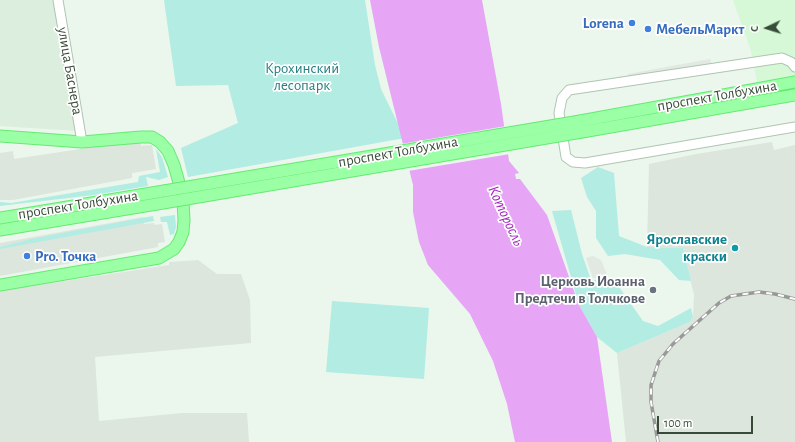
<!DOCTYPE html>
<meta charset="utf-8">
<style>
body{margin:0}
#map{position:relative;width:795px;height:442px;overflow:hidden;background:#ebf6ec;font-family:"Alegreya Sans",sans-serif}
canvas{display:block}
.north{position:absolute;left:747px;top:8px;width:40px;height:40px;-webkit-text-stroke:3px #fff;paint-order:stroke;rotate:266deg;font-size:11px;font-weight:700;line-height:16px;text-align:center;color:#384b38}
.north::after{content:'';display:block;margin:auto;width:14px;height:18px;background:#384b38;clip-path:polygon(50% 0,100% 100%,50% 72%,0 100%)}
.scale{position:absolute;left:657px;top:416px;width:96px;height:18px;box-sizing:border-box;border:2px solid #384b38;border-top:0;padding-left:5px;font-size:12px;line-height:14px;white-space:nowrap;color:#384b38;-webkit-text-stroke:3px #fff;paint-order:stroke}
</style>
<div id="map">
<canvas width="795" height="442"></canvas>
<div class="north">С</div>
<div class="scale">100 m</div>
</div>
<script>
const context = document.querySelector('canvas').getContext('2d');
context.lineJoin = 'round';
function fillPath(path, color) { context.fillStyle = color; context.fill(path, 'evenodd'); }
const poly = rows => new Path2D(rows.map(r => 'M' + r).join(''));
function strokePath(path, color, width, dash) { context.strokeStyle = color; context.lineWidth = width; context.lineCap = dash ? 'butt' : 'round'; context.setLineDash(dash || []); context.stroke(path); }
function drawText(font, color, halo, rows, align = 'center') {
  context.font = font + ' "Alegreya Sans",sans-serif'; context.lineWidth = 3.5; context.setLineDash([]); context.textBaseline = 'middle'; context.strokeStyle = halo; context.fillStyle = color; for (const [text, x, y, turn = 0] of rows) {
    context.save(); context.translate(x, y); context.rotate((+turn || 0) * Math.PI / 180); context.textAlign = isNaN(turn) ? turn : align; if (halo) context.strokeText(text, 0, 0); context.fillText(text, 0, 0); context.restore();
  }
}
fillPath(poly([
 [0,0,56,0,78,131,0,126]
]), '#dceede');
fillPath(poly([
 [733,0,795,0,795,76,757,82,751,51]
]), '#d6f8d6');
fillPath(poly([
 [140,140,141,146,152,145,156,169,132,173,132,178,13,200,0,200,0,153,13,151,14,159],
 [772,142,774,150,795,145,795,442,626,442,617,353,690,322,693,317,694,295,683,248,647,247,649,164,696,154],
 [143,217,144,224,154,223,154,225,162,224,165,242,158,243,158,247,0,276,0,243],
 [198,260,217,274,241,274,250,300,251,343,95,357,99,421,182,413,247,413,249,442,0,442,0,291,169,265,169,262]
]), '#dce6dc');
fillPath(poly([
 [164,0,365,0,375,65,381,89,405,138,188,177,181,148,238,123,228,85,176,86],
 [156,149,162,157,168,177,159,180,146,177,148,186,94,195,0,206,0,202,11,203,138,182,139,176,160,172],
 [598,167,614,173,619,236,647,247,683,248,691,281,679,280,660,260,625,254,608,256,596,238,596,211,587,197,581,178],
 [571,210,582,254,591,280,614,280,643,321,658,326,691,308,693,317,690,322,617,353,597,337,579,305,552,211],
 [175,215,176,227,174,234,170,235,167,222,161,222,160,217],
 [153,216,154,221,0,249,0,247,31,239],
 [332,301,429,308,424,379,326,372]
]), '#b2ece3');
fillPath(poly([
 [710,59,712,65,629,80,628,74],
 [593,256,601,260,608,277,593,278,586,258]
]), '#e2e8e2');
fillPath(poly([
 [370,0,482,0,501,104,509,161,519,173,515,174,516,179,520,179,547,215,579,305,597,337,612,442,515,442,507,404,493,361,470,314,428,265,419,242,413,212,413,185,379,47]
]), '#e6a5f5');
fillPath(poly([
 [506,126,510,154,408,171,401,144]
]), '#ebf6ec');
const minor = poly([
 [58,0,82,142],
 [795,67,791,62,782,58,569,90,562,98,559,113,566,157,573,162,585,163,795,127]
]);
const major = poly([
 [580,121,795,82],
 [582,132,795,95],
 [0,136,82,142,141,137,152,137,160,142,168,151,174,165,178,179,183,201,184,220,183,232,179,242,174,249,159,258,0,285],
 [0,218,164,191],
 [0,230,163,203]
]);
strokePath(minor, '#afc5b1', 11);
strokePath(major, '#64eb71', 13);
strokePath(minor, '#fff', 9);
strokePath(major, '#9bffa6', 11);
const rail = poly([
 [658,442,651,402,651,385,659,361,673,344,719,303,731,296,759,292,775,294,795,299]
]);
strokePath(rail, '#999', 3.5);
strokePath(rail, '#fff', 2, [6]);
const majorBridge = poly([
 [164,191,580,121],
 [163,203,582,132]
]);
strokePath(majorBridge, '#64eb71', 13, []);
strokePath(majorBridge, '#9bffa6', 11);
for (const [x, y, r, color] of [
 [632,23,4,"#3f7fe0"],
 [648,29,4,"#3f7fe0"],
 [735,248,4,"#0f9aa8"],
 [27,256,4,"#3f7fe0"],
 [653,290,4,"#6b7280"]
]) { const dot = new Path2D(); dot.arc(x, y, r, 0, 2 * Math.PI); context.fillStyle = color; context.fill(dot); strokePath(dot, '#fff', 1.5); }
drawText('bold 15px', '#366cbe', '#fff', [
 ["Lorena",624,23,"right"],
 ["МебельМаркт",656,29],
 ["Pro. Точка",35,256]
], 'left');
drawText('15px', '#267f82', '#fff', [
 ["Крохинский",302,68],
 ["лесопарк",302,85]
]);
drawText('15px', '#384b38', '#fff', [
 ["улица Баснера",70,71,80],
 ["проспект Толбухина",717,96,-10],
 ["проспект Толбухина",398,152,-10],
 ["проспект Толбухина",78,205,-9]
]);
drawText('bold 15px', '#0d838f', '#fff', [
 ["Ярославские",727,239],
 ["краски",727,256]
], 'right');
drawText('bold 15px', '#5b616d', '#fff', [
 ["Церковь Иоанна",645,281],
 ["Предтечи в Толчкове",645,298]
], 'right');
drawText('italic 16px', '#a429bf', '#fff', [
 ["Которосль",506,216,65]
]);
</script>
